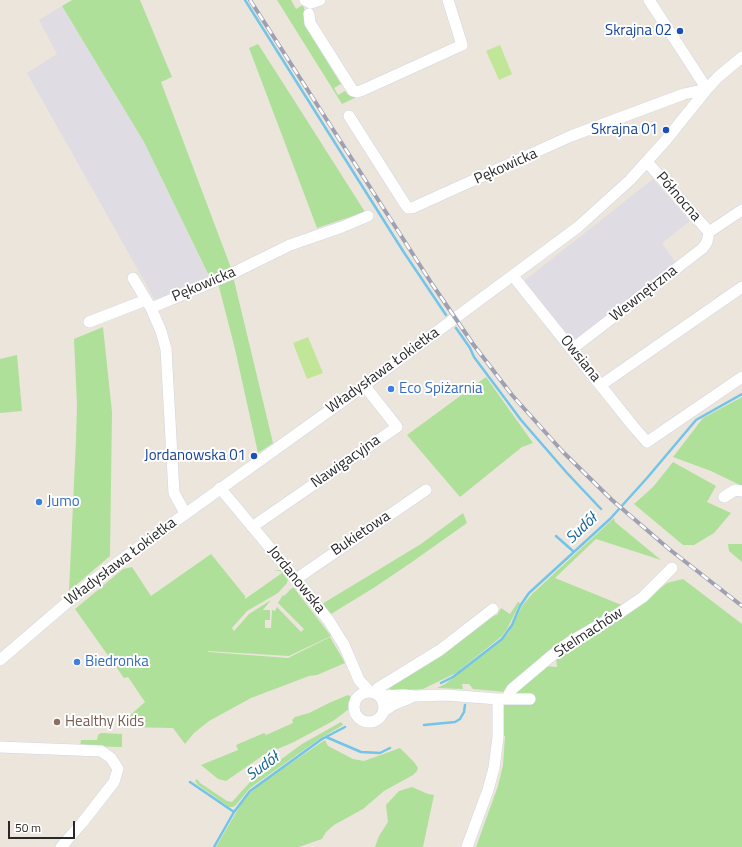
<!DOCTYPE html>
<meta charset="utf-8">
<style>
body{margin:0}
#map{position:relative;width:742px;height:847px;overflow:hidden;background:#ebe5dc;font-family:"Titillium Web",sans-serif}
canvas{display:block}
.scale{position:absolute;left:8px;top:821px;width:67px;height:18px;box-sizing:border-box;border:2px solid #292929;border-top:0;padding-left:5px;font-size:12px;line-height:14px;white-space:nowrap;color:#292929;-webkit-text-stroke:3px #fff;paint-order:stroke}
</style>
<div id="map">
<canvas width="742" height="847"></canvas>
<div class="scale">50 m</div>
</div>
<script>
const context = document.querySelector('canvas').getContext('2d');
context.lineJoin = 'round';
function fillPath(path, color) { context.fillStyle = color; context.fill(path, 'evenodd'); }
const poly = rows => new Path2D(rows.map(r => 'M' + r).join(''));
function strokePath(path, color, width, dash) { context.strokeStyle = color; context.lineWidth = width; context.lineCap = dash ? 'butt' : 'round'; context.setLineDash(dash || []); context.stroke(path); }
function drawText(font, color, halo, rows, align = 'center') {
  context.font = font + ' "Titillium Web",sans-serif'; context.lineWidth = 4; context.setLineDash([]); context.textBaseline = 'middle'; context.strokeStyle = halo; context.fillStyle = color; for (const [text, x, y, turn = 0] of rows) {
    context.save(); context.translate(x, y); context.rotate((+turn || 0) * Math.PI / 180); context.textAlign = isNaN(turn) ? turn : align; if (halo) context.strokeText(text, 0, 0); context.fillText(text, 0, 0); context.restore();
  }
}
fillPath(poly([
 [62,6,144,142,209,277,155,300,27,73,57,54,39,20],
 [653,179,690,221,662,243,678,266,572,341,524,281]
]), '#dfdce4');
fillPath(poly([
 [72,0,140,0,172,77,161,82,231,268,211,280,144,142,62,6],
 [277,0,291,0,296,9,303,5,311,31,312,37,341,84,334,88,338,95,345,91,348,95,351,94,359,96,342,104],
 [258,44,299,108,365,212,317,228,249,48],
 [233,276,273,443,258,453,235,349,218,283],
 [103,327,112,412,110,556,69,591,76,440,77,405,74,339],
 [17,355,22,411,0,413,0,359],
 [486,377,533,443,522,447,460,497,407,435],
 [742,397,742,486,711,471,673,457,703,418],
 [673,462,716,486,707,502,731,513,714,533,694,545,683,545,634,504,653,487],
 [463,513,467,523,412,562,375,587,331,614,322,604,421,544],
 [614,518,615,522,661,560,596,539,555,578,624,606,506,692,473,689,469,684,462,684,463,689,437,688,445,684,501,641,509,632,522,606,532,594],
 [728,544,742,544,742,562,729,551],
 [211,554,245,596,245,599,282,573,280,571,273,570,281,570,288,579,287,583,278,593,247,611,232,628,234,631,249,614,271,600,263,610,270,610,270,620,265,620,265,628,271,628,272,610,275,611,277,607,301,632,304,629,278,603,283,595,284,596,292,588,294,588,331,636,289,656,207,651,209,652,288,658,330,637,345,663,317,675,309,676,251,698,209,721,194,733,185,744,173,728,124,727,127,718,145,702,128,677,124,678,75,609,123,569,132,567,151,596],
 [683,579,742,624,742,847,476,847,498,786,503,765,505,736,501,735,503,706,510,696,541,666,557,667,556,657,649,597,667,583],
 [518,602,520,603,507,629,502,636,456,673,423,689,405,690,391,690,388,687,490,616,497,615,501,608,510,614],
 [348,695,353,698,349,709,333,721,292,743,265,754,226,781,218,779,201,765,238,750,236,745,264,733,266,735,293,723,292,720,295,717,309,713,329,703],
 [341,722,343,725,318,740,250,788,236,805,233,807,229,807,198,785,195,781,197,779,200,783,227,801,232,802,250,782,302,744],
 [101,733,122,734,122,747,80,746,81,740,97,740,98,735],
 [325,740,328,746,353,759,364,761,400,748,414,762,418,768,417,771,413,775,384,791,363,809,334,825,326,832,322,839,313,842,299,847,216,847,241,804,250,793,258,785],
 [412,787,428,794,434,795,423,847,375,847,379,836,388,822,386,805,399,791]
]), '#afe09a');
fillPath(poly([
 [500,45,512,74,499,80,486,51],
 [308,337,323,373,307,379,293,343]
]), '#c1e697');
strokePath(poly([
 [245,0,403,251,446,315],
 [456,328,470,348,474,357,521,420,567,473,601,509],
 [556,536,574,552],
 [441,683,453,677,502,639,512,625,520,606,529,593,610,519,647,478,696,420,742,394],
 [424,725,455,722,460,719,464,712,465,705],
 [326,737,361,752,380,753,390,748],
 [190,782,234,812],
 [214,847,234,812,250,791,322,739,345,727]
]), '#73c4e9', 2.5);
const minor = poly([
 [305,0,311,3,320,0],
 [649,0,707,89],
 [309,14,310,23,353,91,357,92,363,90,462,45,448,0],
 [349,116,405,204,408,208,412,208,571,136,684,94,707,89],
 [647,162,709,232],
 [709,232,742,210],
 [513,276,633,426,647,442,742,377],
 [133,278,151,308,161,331,166,349,174,493,185,513],
 [151,308,229,275,290,245,342,227,368,216],
 [89,322,146,300],
 [572,349,703,248,707,242,709,232],
 [601,385,742,287],
 [220,488,296,579,329,621,344,645,359,680,369,691],
 [724,497,735,490,742,491],
 [252,527,397,427,364,385],
 [296,579,426,490],
 [0,660,91,582,124,558,354,393,578,227,630,180,666,140,707,89,718,77,742,57],
 '354 707a15 15 0 1 1 30 0a15 15 0 1 1-30 0Z',
 [375,692,378,688,388,682,440,650,493,609],
 [380,696,404,695,415,696,446,695,498,699,530,699],
 [509,699,509,694,512,689,550,657,570,642,618,614,643,597,672,568],
 [384,711,393,705,410,698],
 [0,747,101,751,111,758,118,769,114,782,82,823,61,847],
 [467,847,488,790,494,768,498,737,498,699]
]);
strokePath(minor, '#d1d4e2', 12);
strokePath(minor, '#fff', 11);
const rail = poly([
 [250,0,432,284,473,344,512,395,563,452,612,500,669,549,742,606]
]);
strokePath(rail, '#9fa1b3', 4);
strokePath(rail, '#fff', 2.5, [8]);
for (const [x, y, r, color] of [
 [680,31,4,"#1a4fb4"],
 [666,130,4,"#1a4fb4"],
 [391,389,4,"#3f7fe0"],
 [254,456,4,"#1a4fb4"],
 [39,502,4,"#3f7fe0"],
 [77,662,4,"#3f7fe0"],
 [57,722,4,"#8d6e63"]
]) { const dot = new Path2D(); dot.arc(x, y, r, 0, 2 * Math.PI); context.fillStyle = color; context.fill(dot); strokePath(dot, '#fff', 1.5); }
drawText('15px', '#164399', '#fff', [
 ["Skrajna 02",672,31],
 ["Skrajna 01",658,130],
 ["Jordanowska 01",246,456]
], 'right');
drawText('15px', '#292929', '#fff', [
 ["Pękowicka",506,167,-24],
 ["Północna",678,197,49],
 ["Pękowicka",204,285,-23],
 ["Wewnętrzna",644,294,-38],
 ["Owsiana",580,359,51],
 ["Władysława Łokietka",383,371,-36],
 ["Nawigacyjna",346,462,-35],
 ["Bukietowa",361,534,-34],
 ["Władysława Łokietka",121,562,-37],
 ["Jordanowska",296,580,51],
 ["Stelmachów",589,633,-33]
]);
drawText('15px', '#366cbe', '#fff', [
 ["Eco Spiżarnia",399,389],
 ["Jumo",47,502],
 ["Biedronka",85,662]
], 'left');
drawText('15px', '#785e54', '#fff', [
 ["Healthy Kids",65,722]
], 'left');
drawText('italic 16px', '#136294', '#fff', [
 ["Sudół",582,529,-43],
 ["Sudół",263,767,-36]
]);
</script>
